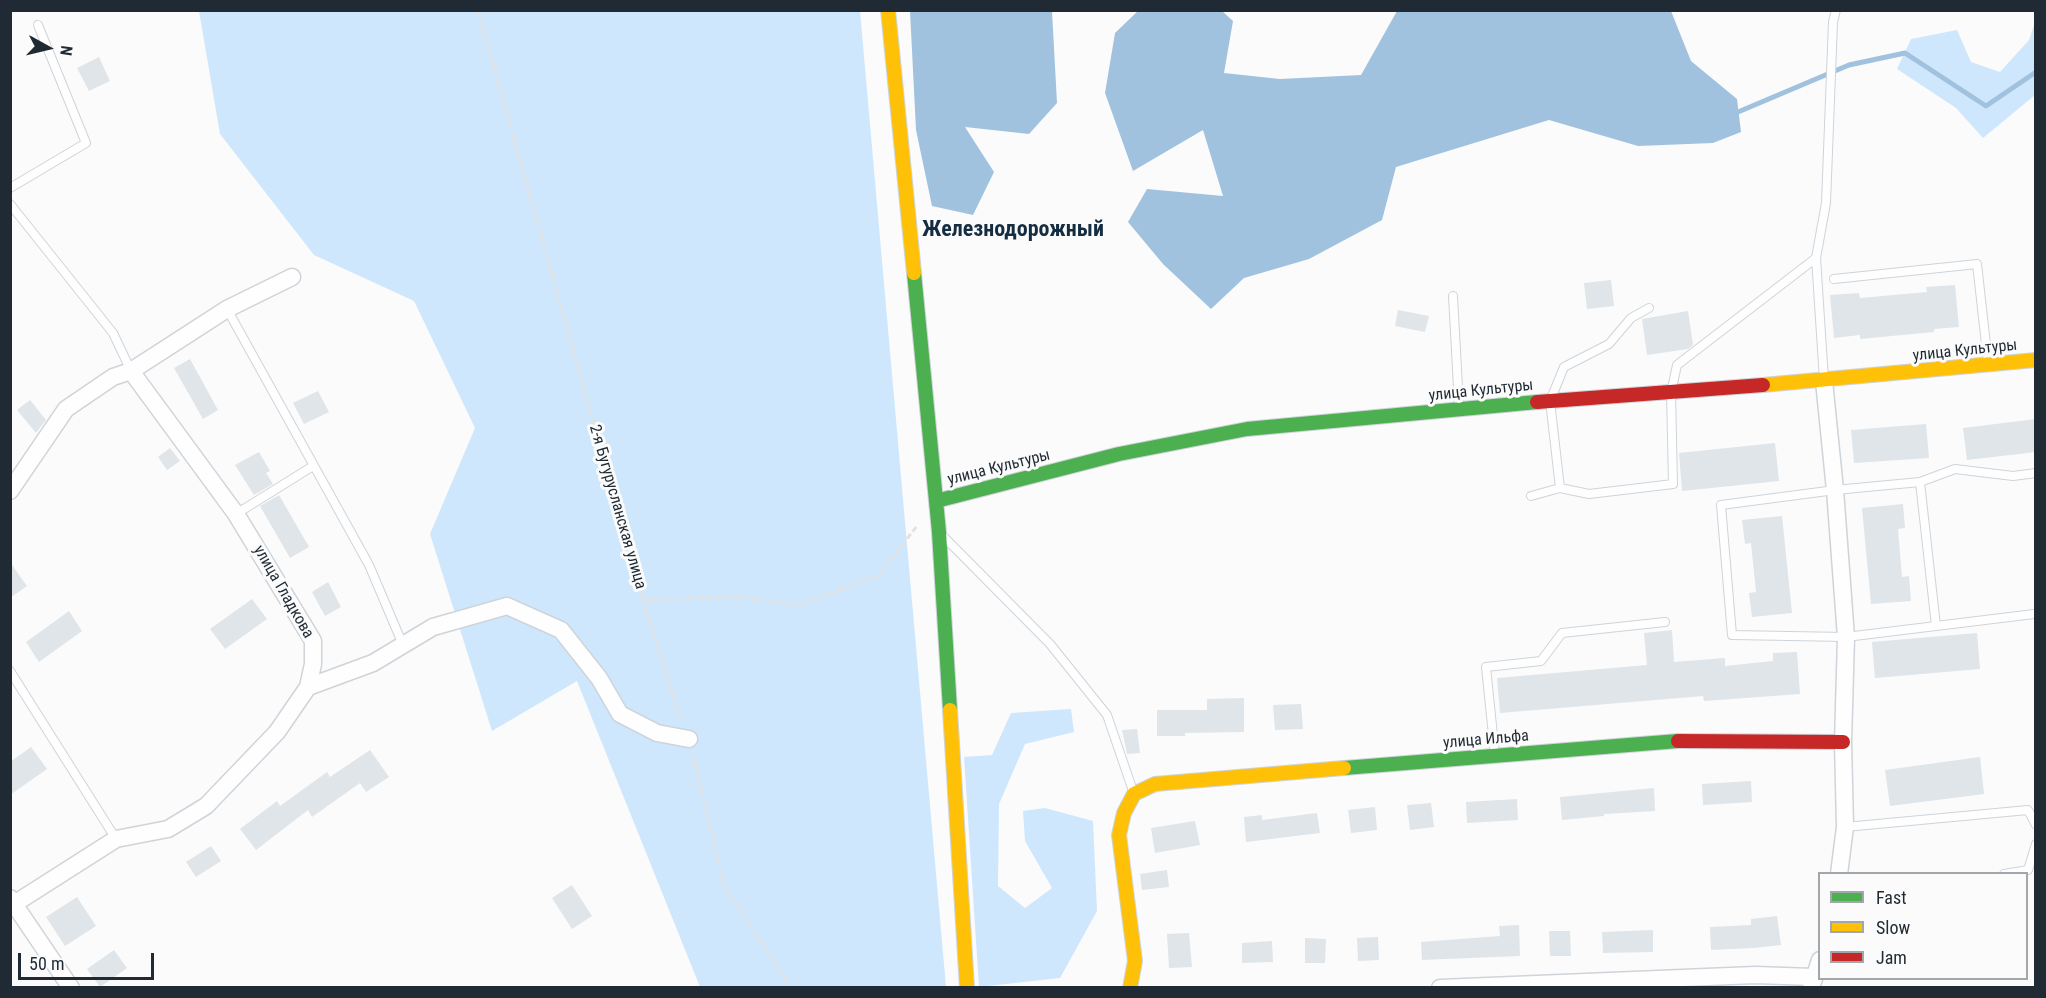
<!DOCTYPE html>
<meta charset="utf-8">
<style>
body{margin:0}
#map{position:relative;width:2046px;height:998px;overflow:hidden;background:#fbfbfb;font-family:"Roboto Condensed",sans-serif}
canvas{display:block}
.frame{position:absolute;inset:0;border:12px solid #1f2a34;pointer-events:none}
.legend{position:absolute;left:1818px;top:872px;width:210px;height:108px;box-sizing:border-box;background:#fbfbfb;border:2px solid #a3a7ab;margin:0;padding:8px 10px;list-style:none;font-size:18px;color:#1f2a34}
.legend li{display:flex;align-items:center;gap:12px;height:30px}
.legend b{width:30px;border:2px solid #a3a7ab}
.north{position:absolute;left:18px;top:18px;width:60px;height:60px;-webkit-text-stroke:4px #fbfbfb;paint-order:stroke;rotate:98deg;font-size:16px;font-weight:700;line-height:24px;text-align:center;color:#1f2a34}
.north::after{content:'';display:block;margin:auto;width:21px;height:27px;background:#1f2a34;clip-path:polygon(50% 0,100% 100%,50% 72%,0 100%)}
.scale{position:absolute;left:18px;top:953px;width:136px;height:27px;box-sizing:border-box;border:3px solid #1f2a34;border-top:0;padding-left:8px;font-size:18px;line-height:21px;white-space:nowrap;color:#1f2a34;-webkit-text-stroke:4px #fbfbfb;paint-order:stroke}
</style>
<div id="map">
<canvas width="2046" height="998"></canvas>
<div class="frame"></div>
<ul class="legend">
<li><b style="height:8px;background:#4caf50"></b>Fast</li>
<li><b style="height:8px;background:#ffc107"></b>Slow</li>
<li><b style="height:8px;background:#c62828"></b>Jam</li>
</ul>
<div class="north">N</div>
<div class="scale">50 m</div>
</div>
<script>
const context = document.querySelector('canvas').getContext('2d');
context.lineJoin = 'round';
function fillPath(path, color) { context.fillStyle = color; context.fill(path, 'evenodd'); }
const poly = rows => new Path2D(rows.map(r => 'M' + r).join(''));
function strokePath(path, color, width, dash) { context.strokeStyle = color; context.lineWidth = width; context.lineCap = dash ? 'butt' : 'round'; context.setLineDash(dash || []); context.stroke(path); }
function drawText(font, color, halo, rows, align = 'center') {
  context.font = font + ' "Roboto Condensed",sans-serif'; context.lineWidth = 6; context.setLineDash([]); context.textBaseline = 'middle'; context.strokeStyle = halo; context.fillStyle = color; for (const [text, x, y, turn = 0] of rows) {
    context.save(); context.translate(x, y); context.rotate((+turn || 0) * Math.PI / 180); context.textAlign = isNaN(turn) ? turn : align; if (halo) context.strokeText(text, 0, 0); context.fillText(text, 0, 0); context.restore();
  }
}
fillPath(poly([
 [199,11,860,11,946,987,700,987,577,681,492,731,430,534,475,428,414,301,314,255,220,134],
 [2035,22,2035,95,1983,138,1956,108,1897,69,1911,39,1957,30,1971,62,2000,72,2029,40],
 [1071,709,1074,732,1025,744,999,804,998,886,1025,908,1052,888,1025,841,1023,811,1045,808,1093,821,1097,911,1060,978,979,987,964,757,992,755,1011,713]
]), '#cee7fd');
fillPath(poly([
 [1139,10,1222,11,1233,21,1224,73,1280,79,1361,75,1397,11,1671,11,1691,61,1737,99,1741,132,1713,143,1638,146,1549,120,1396,167,1382,220,1309,259,1244,278,1211,309,1163,264,1128,222,1147,189,1223,196,1203,130,1133,171,1105,93,1115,33],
 [910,11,1052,11,1057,103,1029,134,965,127,994,172,973,215,932,206,916,130]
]), '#a1c2de');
strokePath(poly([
 [1732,110,1738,112,1849,65,1905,53,1986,106,2036,72]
]), '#a1c2de', 5);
fillPath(poly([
 [99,57,110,81,89,91,77,68],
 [1611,280,1614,306,1587,309,1584,283],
 [1955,285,1959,327,1934,329,1934,332,1860,339,1860,335,1834,338,1830,295,1859,293,1860,298,1927,292,1926,287],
 [1398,310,1429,316,1425,332,1395,326],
 [1688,311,1693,345,1688,349,1647,355,1642,319],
 [190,359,218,410,203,419,174,368],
 [318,391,329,412,304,424,293,403],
 [30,400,46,420,36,433,17,410],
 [2036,419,2036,452,1967,460,1963,428],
 [1926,424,1929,458,1854,463,1851,430],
 [1775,443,1779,481,1682,491,1679,453],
 [170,448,180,461,167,470,158,457],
 [259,452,270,471,266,473,273,484,254,495,235,465],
 [279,495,309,547,290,558,260,506],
 [1903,504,1905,528,1898,529,1902,577,1909,576,1911,601,1871,604,1862,508],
 [1782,516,1792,613,1752,617,1749,593,1756,592,1751,543,1745,544,1742,520],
 [10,562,27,586,10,598],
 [328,582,341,607,325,616,312,592],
 [252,599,267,619,225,649,210,629],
 [69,611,82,631,39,662,26,642],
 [1672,630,1674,662,1725,658,1725,666,1773,661,1773,653,1797,652,1800,694,1704,701,1703,696,1500,713,1497,678,1647,665,1644,633],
 [1977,633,1980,669,1875,678,1872,642],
 [1244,698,1244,732,1185,733,1185,736,1157,736,1157,710,1207,710,1207,699],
 [1301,704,1303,729,1275,730,1273,705],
 [1137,729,1140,753,1127,754,1122,730],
 [31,747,47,769,10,795,10,762],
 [370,750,389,777,366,792,360,783,312,817,308,810,256,850,240,829,277,801,280,806,327,772,330,777],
 [1980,757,1984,794,1890,806,1885,770],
 [1751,781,1752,802,1703,805,1702,784],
 [1654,788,1655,811,1604,814,1604,816,1562,820,1560,797],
 [1517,799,1518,820,1467,823,1466,802],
 [1431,803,1434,827,1410,830,1407,805],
 [1375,807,1377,830,1351,833,1348,810],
 [1317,813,1320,833,1246,842,1244,817,1262,815,1262,820],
 [1195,821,1200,845,1155,853,1151,828],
 [211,846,221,861,196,877,186,862],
 [1167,870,1169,887,1142,890,1140,874],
 [572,885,592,916,572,929,552,898],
 [77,897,96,926,65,946,46,917],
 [1777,916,1781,945,1754,948,1711,950,1710,927,1751,925,1751,919],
 [1519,925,1520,956,1422,960,1421,942,1500,936,1499,926],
 [1653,930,1653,952,1603,953,1602,932],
 [1549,931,1570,931,1571,956,1550,956],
 [1189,933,1192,967,1169,968,1167,934],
 [1378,937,1379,960,1358,961,1357,938],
 [1305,938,1326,939,1325,963,1305,963],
 [1272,941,1273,962,1242,963,1242,943],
 [114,950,127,968,100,987,87,969]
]), '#dfe5e9');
const lane = poly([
 [10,188,86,143,38,25],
 [10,204,113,333,131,371],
 [1834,279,1977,264,1988,362],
 [1453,296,1459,406],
 [227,309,369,565,403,645],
 [1824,380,1816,258,1826,203,1833,22,1836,10],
 [1920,482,1936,626],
 [1560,488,1550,401,1564,367,1609,344,1631,318,1649,308],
 [1531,496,1560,488,1589,494,1673,484,1671,393,1677,365,1816,258],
 [236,514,313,466],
 [945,538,1050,644,1107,715,1133,791],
 [2034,614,1846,637,1732,635,1721,505,1835,490,1920,482,1955,469,2013,476,2036,473],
 [10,671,116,839],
 [1495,755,1486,667,1541,661,1562,633,1665,622],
 [1845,827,2028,810,2036,825],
 [2004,874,2028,870,2036,844]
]);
const street = poly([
 [1824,381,1835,490,1846,637,1843,742,1845,827,1839,874],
 [10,491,66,409,113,377,131,371,227,309,292,277],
 [308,687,373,663,433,627,507,606,561,630,599,678,620,714,657,733,689,739],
 [10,898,71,988],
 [14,904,116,839,168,829,206,806,277,732,308,687,313,664,313,641,236,514,131,371],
 [1440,988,1755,975,1813,977],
 [1811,988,1820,960]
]);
const fast = poly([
 [914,273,939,532,950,710],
 [936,501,1119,454,1247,429,1537,402],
 [1344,768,1678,741]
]);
const slow = poly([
 [888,10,914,273],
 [1763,385,2036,360],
 [950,710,967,988],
 [1130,988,1135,961,1119,835,1124,813,1134,794,1155,784,1344,768]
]);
const jam = poly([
 [1537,402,1763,385],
 [1678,741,1843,742]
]);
strokePath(lane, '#ced4d9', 10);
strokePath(street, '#ced4d9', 19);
strokePath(fast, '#ced4d9', 16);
strokePath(slow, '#ced4d9', 16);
strokePath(jam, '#ced4d9', 16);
strokePath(poly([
 [478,10,643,600,681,720],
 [643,600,733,597,800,605,879,575,917,526],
 [693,755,723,883,791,988]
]), '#e2e2e3', 3, [6, 3]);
strokePath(lane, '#fefefe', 8);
strokePath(street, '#fefefe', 16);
strokePath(fast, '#4caf50', 14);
strokePath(slow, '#ffc107', 14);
strokePath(jam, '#c62828', 14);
drawText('16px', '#1f2a34', '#fbfbfb', [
 ["улица Культуры",1965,351,-6],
 ["улица Культуры",1481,391,-6],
 ["улица Культуры",999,468,-14],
 ["2-я Бугурусланская улица",617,507,74],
 ["улица Гладкова",283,592,60],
 ["улица Ильфа",1486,740,-5]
]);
drawText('bold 22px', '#152d40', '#fbfbfb', [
 ["Железнодорожный",1013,230]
]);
</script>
